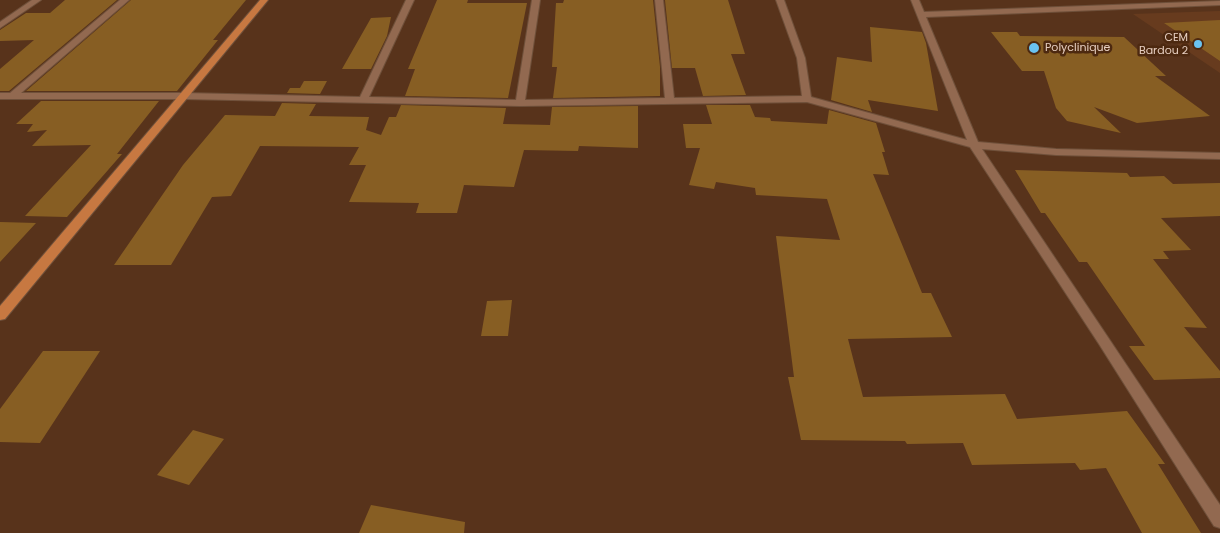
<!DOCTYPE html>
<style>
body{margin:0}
canvas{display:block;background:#58331b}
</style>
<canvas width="1220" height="533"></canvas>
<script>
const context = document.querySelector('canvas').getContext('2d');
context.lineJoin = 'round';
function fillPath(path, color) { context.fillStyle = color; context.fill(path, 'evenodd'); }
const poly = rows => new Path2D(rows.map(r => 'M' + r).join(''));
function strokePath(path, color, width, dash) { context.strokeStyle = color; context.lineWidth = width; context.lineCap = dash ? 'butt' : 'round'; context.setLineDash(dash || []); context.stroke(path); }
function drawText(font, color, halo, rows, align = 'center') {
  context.font = font + ' Poppins,sans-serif'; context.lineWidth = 5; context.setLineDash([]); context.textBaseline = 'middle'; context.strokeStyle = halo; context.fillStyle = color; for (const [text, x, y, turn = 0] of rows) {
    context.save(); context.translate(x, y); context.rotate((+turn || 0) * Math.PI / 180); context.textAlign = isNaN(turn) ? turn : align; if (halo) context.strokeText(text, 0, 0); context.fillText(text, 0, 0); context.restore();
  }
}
fillPath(poly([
 [1220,11,1220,73,1133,14]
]), '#673b1e');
fillPath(poly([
 [65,0,117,0,9,91,0,91,0,69,34,40,0,41,0,30,26,13,50,13],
 [131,0,246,0,213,40,218,40,177,91,26,91],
 [437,0,468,0,467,3,527,3,508,98,405,96,415,69,408,69],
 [564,0,653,0,660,67,660,96,553,98,557,67,552,67,556,3,563,3],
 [665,0,728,0,745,54,731,54,746,95,703,96,695,68,672,68],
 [391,17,387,36,371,69,342,69,371,18],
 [1220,20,1220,61,1164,23],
 [870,27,922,32,926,43,938,111,868,100,872,112,831,100,837,57,872,62],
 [991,32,1017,32,1020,36,1124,37,1166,76,1155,76,1210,116,1137,123,1094,107,1121,133,1067,121,1056,108,1044,71,1022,71],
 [304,81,327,81,320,94,287,93,290,88,300,88],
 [41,101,159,101,117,154,122,154,67,217,25,216,91,145,32,146,47,130,27,132,33,124,16,124],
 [282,103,316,104,309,116,369,117,366,130,381,135,389,117,396,117,401,105,506,108,503,124,550,125,552,107,638,106,638,148,579,146,578,151,524,150,514,187,464,185,457,213,416,213,419,203,349,202,366,165,349,165,359,147,260,146,231,196,212,197,171,265,114,265,183,165,225,115,275,116],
 [706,105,750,105,755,117,770,118,771,121,827,124,829,110,876,123,885,152,882,152,889,175,873,174,922,293,931,293,952,337,848,339,863,397,1005,394,1017,419,1127,411,1165,464,1158,464,1201,533,1142,533,1106,468,1080,470,1075,463,972,465,963,443,907,444,905,441,801,440,788,377,794,377,776,236,840,240,827,199,756,195,755,188,716,182,714,189,689,185,700,148,686,148,683,124,712,124],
 [1015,170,1127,173,1130,177,1164,176,1173,184,1220,183,1220,216,1161,218,1191,250,1163,251,1169,259,1153,259,1207,328,1184,327,1220,371,1220,378,1154,380,1129,346,1145,346,1087,262,1079,262,1045,213,1041,213],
 [0,222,36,223,0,262],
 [512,300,508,336,481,336,487,301],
 [43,351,100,351,40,443,0,442,0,409],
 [193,430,224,439,189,485,157,475],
 [371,505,465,522,464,533,359,533]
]), '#875e23');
const minor = poly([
 [32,0,41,0,0,28,0,22,32,0],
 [120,0,129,0,21,93,184,93,360,97,406,0,414,0,369,97,516,100,532,0,540,0,525,100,665,98,655,0,663,0,674,98,802,96,797,58,776,0,784,0,805,58,811,97,967,140,911,0,919,0,924,12,1220,1,1220,5,926,17,978,142,1056,149,1220,153,1220,159,1056,155,982,149,1220,505,1220,528,1214,526,1099,344,970,147,807,102,520,106,184,99,0,99,0,93,10,93,120,0]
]);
const major = poly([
 [260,0,268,0,5,319,0,320,0,306,260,0]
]);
strokePath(minor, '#6f503a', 2);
strokePath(major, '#6f503a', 2);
fillPath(minor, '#926950');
fillPath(major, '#c77841');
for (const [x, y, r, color] of [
 [1198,44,5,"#6ac3f1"],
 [1034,48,6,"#6ac3f1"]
]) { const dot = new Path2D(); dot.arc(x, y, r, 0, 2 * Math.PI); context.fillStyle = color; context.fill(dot); strokePath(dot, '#4d2910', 2); }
drawText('11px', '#e6cec0', '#4d2910', [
 ["CEM",1188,38],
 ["Bardou 2",1188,51],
 ["Polyclinique",1045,48,"left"]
], 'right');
</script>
